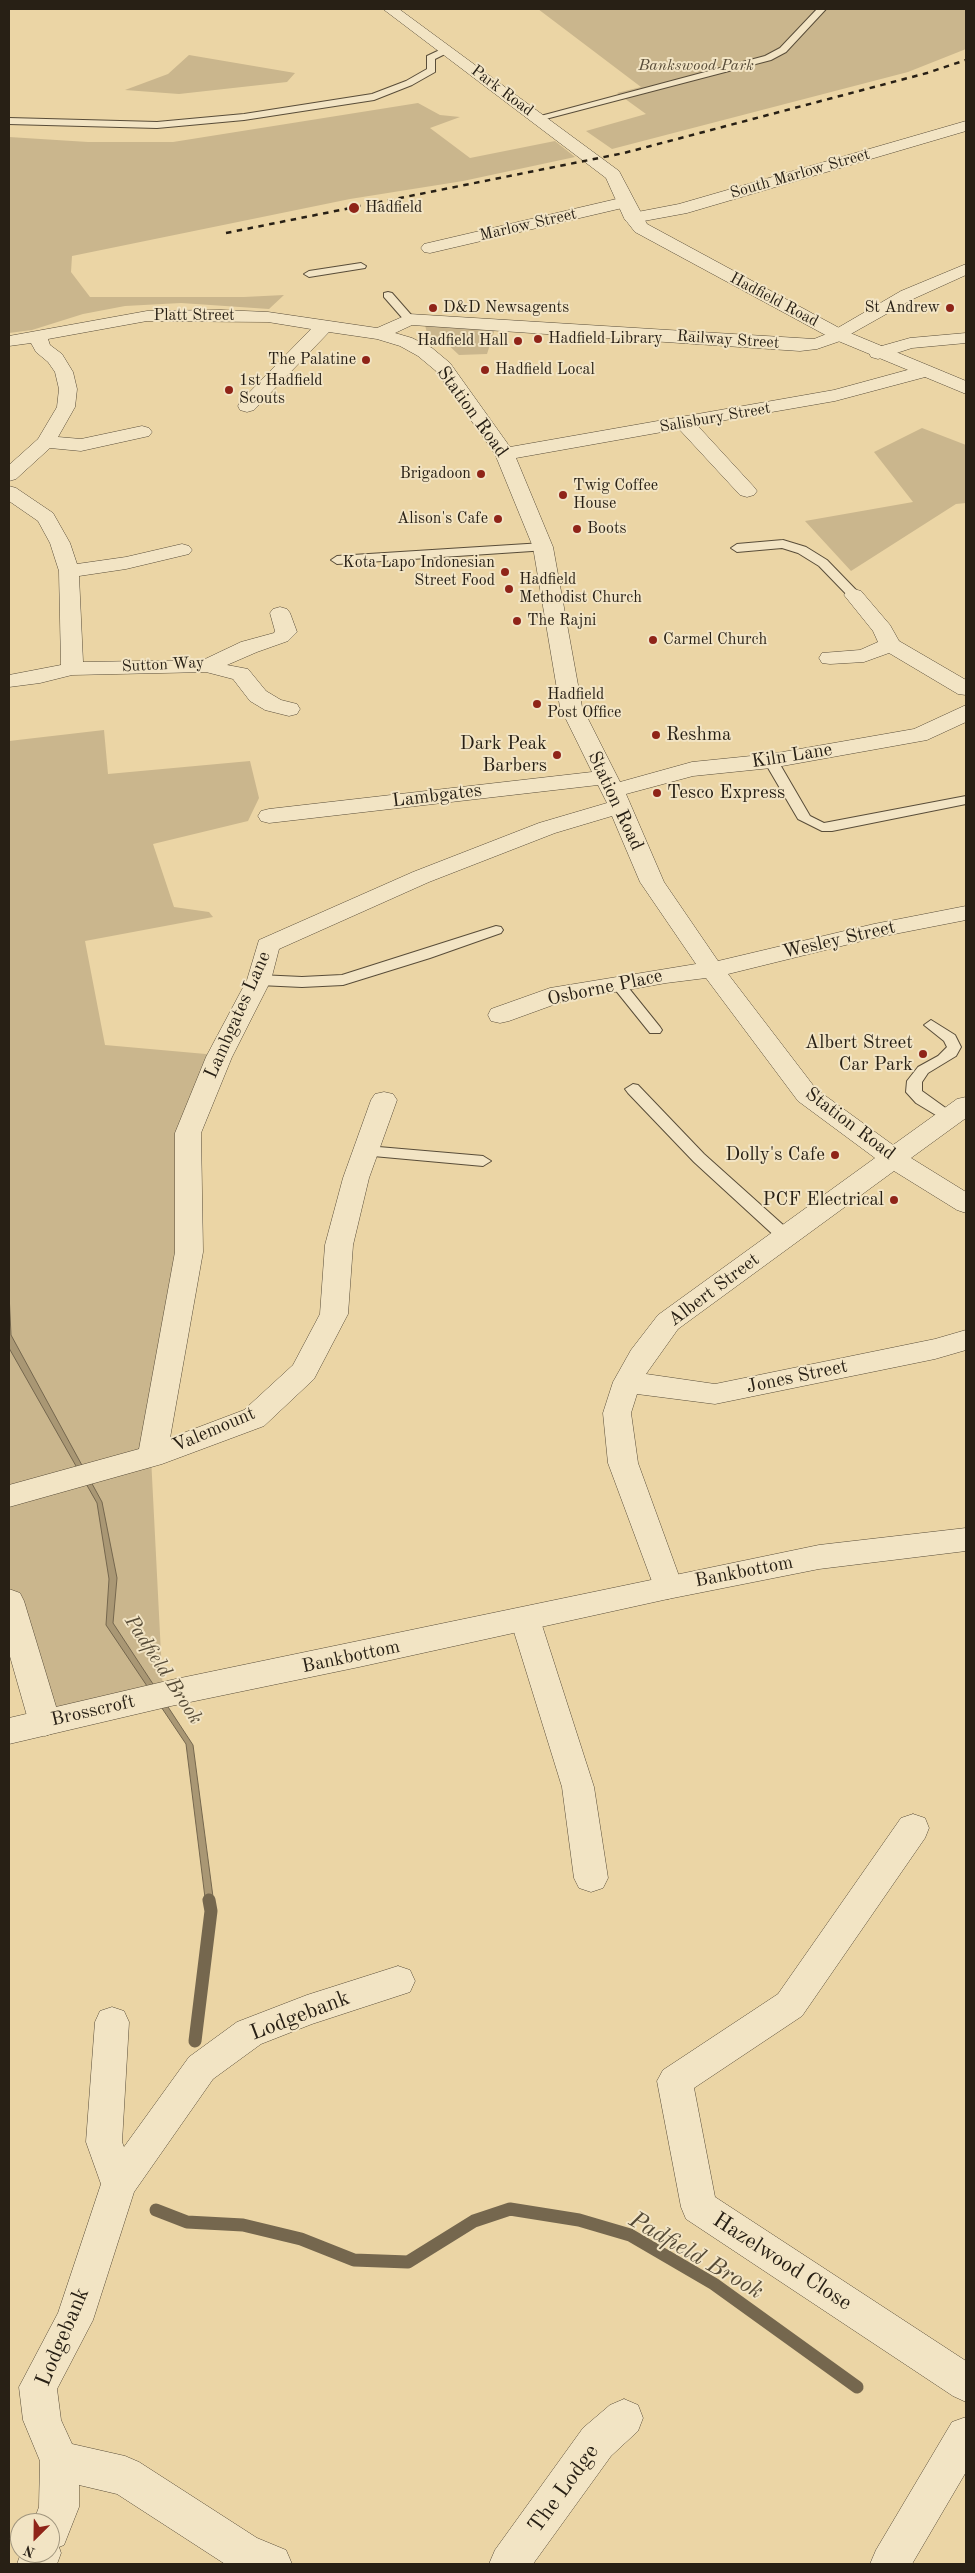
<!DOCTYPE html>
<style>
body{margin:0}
#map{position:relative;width:975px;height:2573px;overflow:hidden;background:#ebd5a5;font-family:"Old Standard TT",serif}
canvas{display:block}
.frame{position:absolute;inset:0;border:10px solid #282015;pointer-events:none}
.north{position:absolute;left:10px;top:2513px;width:50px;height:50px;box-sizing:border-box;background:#f2e4c4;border:1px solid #a1967e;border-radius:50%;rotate:203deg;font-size:14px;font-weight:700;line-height:20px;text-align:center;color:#282015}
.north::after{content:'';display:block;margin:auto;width:18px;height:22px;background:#8f2418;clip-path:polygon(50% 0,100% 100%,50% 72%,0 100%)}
</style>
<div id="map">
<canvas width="975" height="2573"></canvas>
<div class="frame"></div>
<div class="north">N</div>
</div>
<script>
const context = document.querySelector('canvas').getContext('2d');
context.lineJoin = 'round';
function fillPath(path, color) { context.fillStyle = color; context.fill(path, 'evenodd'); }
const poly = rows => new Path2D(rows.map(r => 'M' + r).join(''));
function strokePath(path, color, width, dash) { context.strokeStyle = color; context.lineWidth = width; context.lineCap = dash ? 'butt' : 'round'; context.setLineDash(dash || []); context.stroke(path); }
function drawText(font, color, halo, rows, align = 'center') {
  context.font = font + ' "Old Standard TT",serif'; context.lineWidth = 4; context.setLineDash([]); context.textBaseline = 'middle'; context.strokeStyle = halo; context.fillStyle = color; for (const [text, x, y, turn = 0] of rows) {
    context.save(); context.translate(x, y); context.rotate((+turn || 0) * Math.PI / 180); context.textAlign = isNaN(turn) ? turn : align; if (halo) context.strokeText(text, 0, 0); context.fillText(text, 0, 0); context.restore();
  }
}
fillPath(poly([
 [538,9,966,9,966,49,908,72,612,149,586,131,646,114,617,93,641,87],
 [189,55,295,73,287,82,179,94,125,90,168,74],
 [418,103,440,115,460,117,430,128,470,158,555,141,575,157,463,181,350,199,72,256,71,272,90,297,244,297,284,295,269,309,181,303,125,306,83,314,32,330,9,333,9,137,88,142,173,142],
 [425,325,495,329,487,354,459,355,443,340,427,333],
 [922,428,966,445,966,503,956,504,851,571,805,521,913,502,874,452],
 [104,730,108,774,250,761,259,798,248,821,153,844,174,907,209,912,213,917,85,941,105,1045,217,1055,194,1109,186,1253,151,1457,163,1693,45,1723,9,1598,9,741]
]), '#cab68d');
const water = poly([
 [9,1293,11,1335,102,1502,117,1578,113,1623,193,1745,215,1912,207,1914,186,1744,106,1625,109,1579,97,1503,9,1348,9,1293]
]);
fillPath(water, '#a99774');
strokePath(water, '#75674e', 1);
strokePath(poly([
 [195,2041,211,1911,209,1900],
 [156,2210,187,2222,243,2225,301,2239,354,2260,408,2262,474,2221,510,2209,579,2220,630,2235,714,2284,857,2387]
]), '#75674e', 13);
const service = poly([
 [817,9,826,9,786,52,771,60,538,121,533,118,765,56,780,48,817,9],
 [446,47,451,50,449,52,435,59,435,72,412,85,374,100,244,120,157,128,9,124,9,118,157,122,244,114,372,94,406,81,427,69,427,56,446,47],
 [361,263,366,266,365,268,309,277,304,274,309,271,361,263],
 [388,292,392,293,413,317,413,321,405,321,384,297,384,293,388,292],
 [783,540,806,547,827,560,858,592,858,598,850,598,819,566,798,553,782,548,737,552,731,548,737,544,783,540],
 [543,543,549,547,547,550,337,564,331,560,337,556,543,543],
 [771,757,778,761,810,816,824,823,966,796,966,804,832,831,822,831,798,819,764,761,771,757],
 [496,926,501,927,503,930,501,933,430,958,343,985,302,987,259,985,252,980,259,975,302,977,342,975,496,926],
 [618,979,623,981,660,1027,662,1030,660,1033,650,1033,613,987,611,984,613,981,618,979],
 [931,1020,955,1035,961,1047,956,1056,928,1073,922,1082,922,1091,954,1114,957,1118,954,1122,949,1123,916,1103,906,1092,907,1081,918,1067,938,1056,947,1047,944,1041,924,1025,931,1020],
 [633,1084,638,1085,704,1154,791,1232,793,1236,791,1240,779,1240,694,1162,628,1093,625,1089,633,1084],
 [367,1146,483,1156,491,1161,483,1166,362,1155,359,1151,362,1147,367,1146]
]);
const minor = poly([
 [966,121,966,131,687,213,633,223,627,222,624,218,627,214,679,204,966,121],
 [625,197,631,198,633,202,631,206,430,253,424,252,421,248,424,244,625,197],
 [966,264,966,275,913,299,849,335,846,339,817,349,800,351,412,325,395,333,412,338,432,348,450,363,510,447,834,390,922,366,929,368,931,372,929,376,835,401,697,425,754,487,757,491,754,495,747,497,740,495,679,429,516,458,553,547,582,707,620,782,692,762,771,754,914,729,966,705,966,722,927,740,771,768,693,776,626,794,664,882,718,961,874,924,966,906,966,920,874,938,728,974,816,1089,893,1145,957,1099,966,1097,966,1118,911,1158,966,1192,966,1213,957,1210,894,1171,678,1329,646,1374,715,1384,935,1339,966,1330,966,1350,935,1359,715,1404,637,1394,631,1413,638,1463,683,1587,679,1595,668,1599,657,1595,608,1463,603,1413,613,1382,631,1350,658,1315,875,1158,798,1101,706,978,666,983,564,1001,509,1021,500,1023,491,1021,488,1015,491,1009,550,988,696,964,640,882,612,816,555,833,429,882,279,949,271,980,232,1057,201,1133,203,1252,170,1438,244,1410,293,1365,320,1314,325,1245,343,1178,371,1100,375,1094,384,1092,393,1094,397,1100,369,1178,353,1245,348,1314,314,1379,264,1426,162,1464,9,1507,9,1485,139,1449,175,1252,175,1133,206,1057,247,980,259,940,413,872,539,823,607,803,598,785,269,823,261,821,258,816,261,811,269,809,592,772,560,707,533,547,495,454,436,371,418,356,400,346,377,339,329,332,254,410,247,412,240,410,238,406,240,402,311,329,268,322,147,321,48,339,50,345,62,354,73,372,77,389,75,407,58,437,81,439,142,426,149,428,152,432,149,436,81,451,50,448,16,479,9,481,9,465,38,439,57,407,59,389,55,372,48,362,36,352,31,343,9,346,9,336,147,311,221,310,268,312,377,328,409,314,814,339,829,333,901,291,966,264],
 [966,333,966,343,912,348,878,359,871,357,869,353,871,349,910,338,966,333],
 [9,486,16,488,53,513,70,543,77,564,126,557,182,544,189,546,192,550,189,554,126,569,79,576,83,662,203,660,241,642,274,633,275,631,270,613,273,609,280,607,287,609,290,613,297,632,288,641,257,652,227,665,248,669,266,691,281,700,297,704,300,709,297,714,289,716,265,710,250,701,233,679,206,672,72,675,40,683,9,687,9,675,61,665,59,571,50,543,38,521,9,501,9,486],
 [854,589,861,591,890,625,899,641,966,680,966,695,958,694,889,653,864,662,830,664,822,663,819,658,822,653,860,650,878,642,873,631,844,595,847,591,854,589],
 [9,1589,20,1593,24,1601,61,1723,56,1732,45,1736,34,1732,29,1723,9,1653,9,1589],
 [525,1607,536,1610,540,1619,594,1787,608,1878,603,1888,591,1892,579,1888,574,1878,562,1787,510,1619,514,1610,525,1607],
 [913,1814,925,1818,929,1828,925,1838,802,2016,694,2088,715,2197,966,2361,966,2402,953,2396,686,2219,681,2207,657,2081,663,2070,778,1994,901,1818,913,1814],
 [398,1966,410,1970,415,1981,410,1992,312,2024,261,2044,213,2079,134,2192,93,2320,57,2389,61,2420,72,2444,125,2456,139,2462,257,2538,286,2550,292,2564,225,2564,117,2494,79,2485,79,2507,64,2545,59,2547,61,2553,57,2564,17,2564,21,2553,50,2553,50,2523,33,2523,39,2507,40,2461,23,2420,19,2387,58,2313,101,2184,86,2142,95,2022,100,2011,112,2007,124,2011,129,2022,122,2142,124,2147,189,2057,237,2022,307,1995,398,1966],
 [624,2399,638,2405,643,2418,638,2431,611,2456,533,2564,489,2564,495,2550,583,2428,610,2405,624,2399]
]);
const tertiary = poly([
 [383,9,399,9,619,171,647,224,843,330,966,381,966,394,831,338,635,232,624,218,606,178,383,9],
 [966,1528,966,1551,819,1569,668,1599,359,1667,171,1706,9,1744,9,1718,171,1680,819,1545,966,1528],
 [966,2417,966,2472,912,2564,870,2564,876,2550,952,2422,966,2417]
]);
strokePath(service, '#594d39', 2);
strokePath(minor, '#594d39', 1);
strokePath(tertiary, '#594d39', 1);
fillPath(service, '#f2e4c4');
fillPath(minor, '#f2e4c4');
fillPath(tertiary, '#f2e4c4');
strokePath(poly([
 [226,233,624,153,927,73,966,60]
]), '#282015', 2.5, [5.5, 5.5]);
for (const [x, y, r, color] of [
 [354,208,6,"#8f2418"],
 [433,308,5,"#8f2418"],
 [950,308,5,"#8f2418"],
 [538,339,5,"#8f2418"],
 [518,341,5,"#8f2418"],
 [366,360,5,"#8f2418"],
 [485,370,5,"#8f2418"],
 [229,390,5,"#8f2418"],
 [481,474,5,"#8f2418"],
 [563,495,5,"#8f2418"],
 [498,519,5,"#8f2418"],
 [577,529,5,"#8f2418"],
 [505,572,5,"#8f2418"],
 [509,589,5,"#8f2418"],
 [517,621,5,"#8f2418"],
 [653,640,5,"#8f2418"],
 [537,704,5,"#8f2418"],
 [656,735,5,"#8f2418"],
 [557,755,5,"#8f2418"],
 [657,793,5,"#8f2418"],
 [923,1054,5,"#8f2418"],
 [835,1155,5,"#8f2418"],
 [894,1200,5,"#8f2418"]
]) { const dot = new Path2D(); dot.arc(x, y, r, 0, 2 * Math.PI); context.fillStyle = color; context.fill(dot); strokePath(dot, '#f2e4c4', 2); }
drawText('italic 16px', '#594d39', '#f2e4c4', [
 ["Bankswood Park",696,66]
]);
drawText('16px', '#282015', '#f2e4c4', [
 ["Park Road",502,91,37],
 ["South Marlow Street",800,174,-16],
 ["Marlow Street",528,225,-13],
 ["Hadfield Road",774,300,28],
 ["Platt Street",194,316],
 ["Railway Street",728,340,4],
 ["Salisbury Street",715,418,-10],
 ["Sutton Way",163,665,-3]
]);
drawText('16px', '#282015', '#f2e4c4', [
 ["Hadfield",365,208],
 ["D&D Newsagents",443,308],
 ["St Andrew",940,308,"right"],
 ["Hadfield Library",548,339],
 ["Hadfield Hall",508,341,"right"],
 ["The Palatine",356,360,"right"],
 ["Hadfield Local",495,370],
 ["1st Hadfield",239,381],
 ["Scouts",239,399],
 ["Brigadoon",471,474,"right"],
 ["Twig Coffee",573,486],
 ["House",573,504],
 ["Alison's Cafe",488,519,"right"],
 ["Boots",587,529],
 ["Kota Lapo Indonesian",495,563,"right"],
 ["Street Food",495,581,"right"],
 ["Hadfield",519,580],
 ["Methodist Church",519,598],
 ["The Rajni",527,621],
 ["Carmel Church",663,640],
 ["Hadfield",547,695],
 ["Post Office",547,713]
], 'left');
drawText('19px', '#282015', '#f2e4c4', [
 ["Station Road",472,412,54],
 ["Kiln Lane",792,756,-9],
 ["Lambgates",437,796,-7],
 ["Station Road",615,801,65],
 ["Wesley Street",839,940,-13],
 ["Osborne Place",605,988,-12],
 ["Lambgates Lane",238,1015,-66],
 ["Station Road",850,1124,37],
 ["Albert Street",714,1290,-37],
 ["Jones Street",797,1377,-12],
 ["Valemount",214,1430,-23],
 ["Bankbottom",744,1572,-11],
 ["Bankbottom",351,1657,-12],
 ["Brosscroft",93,1711,-13]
]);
drawText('19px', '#282015', '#f2e4c4', [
 ["Reshma",666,735,"left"],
 ["Dark Peak",547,744],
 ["Barbers",547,766],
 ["Tesco Express",667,793,"left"],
 ["Albert Street",913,1043],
 ["Car Park",913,1065],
 ["Dolly's Cafe",825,1155],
 ["PCF Electrical",884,1200]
], 'right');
drawText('italic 20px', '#554a36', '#f2e4c4', [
 ["Padfield Brook",163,1670,57]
]);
drawText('22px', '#282015', '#f2e4c4', [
 ["Lodgebank",300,2016,-21],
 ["Hazelwood Close",782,2262,33],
 ["Lodgebank",63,2337,-67],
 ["The Lodge",564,2489,-54]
]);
drawText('italic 24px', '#554a36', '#f2e4c4', [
 ["Padfield Brook",696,2256,30]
]);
</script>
